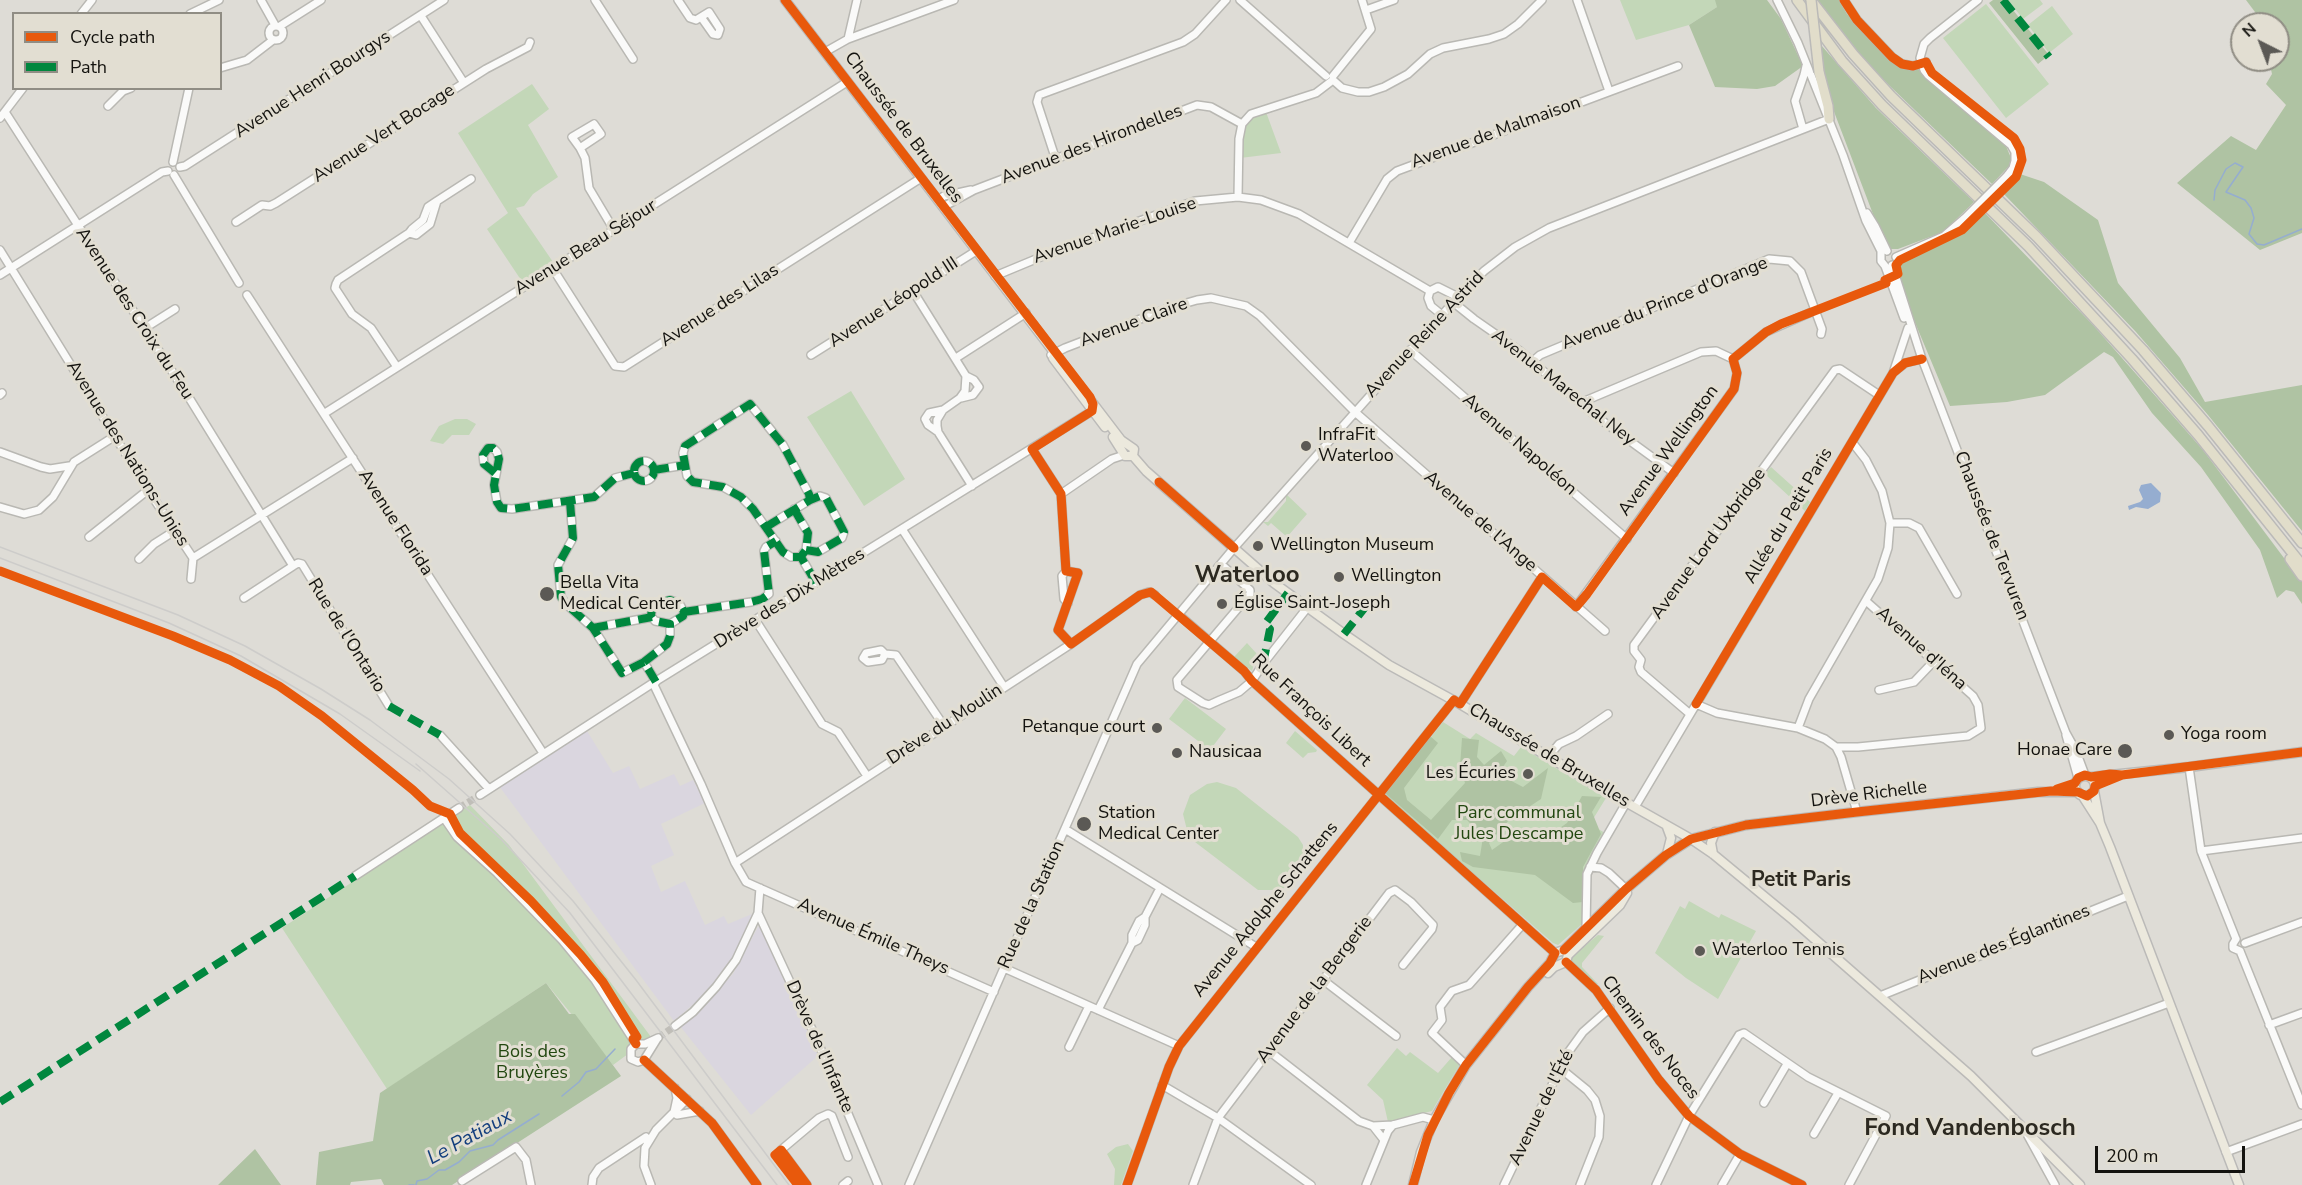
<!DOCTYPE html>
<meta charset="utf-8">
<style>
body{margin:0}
#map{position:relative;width:2302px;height:1185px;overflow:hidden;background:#dedcd6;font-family:"Nunito Sans",sans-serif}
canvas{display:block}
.legend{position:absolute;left:12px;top:12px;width:210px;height:78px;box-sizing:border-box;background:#e2ded2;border:2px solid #908d84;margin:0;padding:8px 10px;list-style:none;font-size:18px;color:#14130f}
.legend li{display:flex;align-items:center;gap:12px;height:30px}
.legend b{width:30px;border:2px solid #908d84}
.north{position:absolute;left:2230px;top:12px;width:60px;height:60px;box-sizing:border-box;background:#e2ded2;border:2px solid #908d84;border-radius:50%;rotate:318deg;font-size:16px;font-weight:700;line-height:24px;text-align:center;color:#14130f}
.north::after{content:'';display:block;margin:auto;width:21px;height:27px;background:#5b5955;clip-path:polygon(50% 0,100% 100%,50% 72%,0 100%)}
.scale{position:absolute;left:2095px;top:1146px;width:150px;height:27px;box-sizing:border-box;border:3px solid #14130f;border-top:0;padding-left:8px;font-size:18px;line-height:21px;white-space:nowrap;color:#14130f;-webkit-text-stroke:4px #e2ded2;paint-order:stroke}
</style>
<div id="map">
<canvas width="2302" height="1185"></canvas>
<ul class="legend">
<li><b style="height:8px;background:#e8590c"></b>Cycle path</li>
<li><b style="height:8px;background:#00873e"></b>Path</li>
</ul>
<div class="north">N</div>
<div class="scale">200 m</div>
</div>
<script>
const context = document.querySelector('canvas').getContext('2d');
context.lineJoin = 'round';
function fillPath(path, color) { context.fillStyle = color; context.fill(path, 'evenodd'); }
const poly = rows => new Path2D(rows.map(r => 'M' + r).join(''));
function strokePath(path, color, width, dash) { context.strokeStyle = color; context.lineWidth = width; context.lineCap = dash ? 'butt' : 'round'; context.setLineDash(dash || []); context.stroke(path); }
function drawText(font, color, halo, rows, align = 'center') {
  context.font = font + ' "Nunito Sans",sans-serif'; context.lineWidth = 6; context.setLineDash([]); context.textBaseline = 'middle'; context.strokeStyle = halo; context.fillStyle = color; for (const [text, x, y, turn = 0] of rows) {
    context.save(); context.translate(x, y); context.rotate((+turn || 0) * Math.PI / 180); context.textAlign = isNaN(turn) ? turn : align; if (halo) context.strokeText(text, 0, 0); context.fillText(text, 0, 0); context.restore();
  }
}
fillPath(poly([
 [587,731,613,773,629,766,640,789,674,774,680,786,693,780,705,803,661,824,674,855,651,866,661,892,685,881,705,925,724,916,728,924,752,914,735,955,722,974,705,994,674,1021,499,786],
 [759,925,820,1054,751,1115,680,1026,733,974]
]), '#dad6df');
fillPath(poly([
 [1620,0,1728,0,1689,25,1636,40],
 [2008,0,2040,0,2043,4,2023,19],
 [1986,4,2049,84,2006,118,1943,38],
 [2052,6,2073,34,2049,53,2028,25],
 [532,84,549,109,528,125,558,177,533,194,524,206,516,208,553,262,523,283,487,229,508,213,458,133],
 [1266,112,1281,153,1240,158,1241,138,1244,127,1254,116],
 [851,391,905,479,864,506,807,417],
 [455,419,467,419,476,424,469,435,452,435,443,444,430,441,439,426],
 [1771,467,1810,502,1805,511,1765,474],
 [1286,494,1307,514,1287,537,1271,523,1268,526,1263,522,1268,522,1286,501],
 [1247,643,1257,654,1252,671,1234,657],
 [1185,698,1226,729,1210,750,1169,719],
 [1443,722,1470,739,1476,733,1514,756,1521,747,1606,798,1590,824,1605,833,1586,871,1582,924,1558,945,1553,943,1385,796],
 [1295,731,1317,750,1316,752,1308,753,1303,758,1286,743],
 [1217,782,1236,788,1298,837,1303,845,1303,867,1298,877,1290,885,1280,890,1258,890,1195,842,1188,834,1183,814,1190,795,1207,784],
 [470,805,509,845,651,1037,613,1065,546,983,387,1089,282,928],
 [1689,901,1719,918,1721,914,1756,931,1718,999,1686,978,1655,953,1680,906,1685,909],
 [1598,935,1604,936,1582,963,1582,967,1598,984,1593,984,1572,964,1571,957],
 [1397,1048,1406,1056,1410,1052,1438,1073,1452,1057,1460,1064,1432,1111,1388,1122,1383,1100,1367,1085],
 [1128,1144,1133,1151,1121,1185,1114,1185,1115,1169,1107,1154,1116,1147]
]), '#c3d7b8');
fillPath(poly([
 [1715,0,1767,0,1781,19,1803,66,1775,86,1757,89,1715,87,1689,25,1717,7],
 [1817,0,1839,0,1847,14,1894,61,1919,69,2003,139,2011,158,2009,166,1992,184,1870,67],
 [1993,0,2005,0,2049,55,2038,64,1989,3],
 [2246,0,2302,0,2302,233,2260,250,2177,183,2231,136,2256,150,2286,105,2266,84,2272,74,2269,60,2278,60,2278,24,2260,24,2258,16],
 [1821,45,1876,108,1974,202,1943,232,1898,249,1890,249,1884,243,1833,109,1825,77],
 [2020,174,2044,182,2098,220,2118,283,2180,358,2205,402,2302,385,2302,531,2208,415,2136,332,2003,193],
 [1984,212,2093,325,2203,450,2302,582,2302,604,2294,592,2286,590,2277,598,2260,550,2201,467,2152,413,2113,357,2104,352,2045,395,2007,402,1950,406,1911,313,1897,266,1900,263,1955,237],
 [1430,736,1438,743,1404,788,1407,800,1431,820,1465,783,1460,767,1462,738,1479,740,1477,757,1484,765,1501,751,1507,761,1498,774,1523,787,1548,768,1541,799,1509,820,1489,843,1492,850,1506,840,1541,841,1567,823,1582,796,1601,797,1592,812,1601,834,1583,867,1583,902,1573,903,1535,875,1473,867,1462,861,1460,852,1480,856,1483,837,1467,820,1452,820,1438,839,1385,793],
 [546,983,569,1014,575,1014,621,1076,452,1185,384,1185,381,1179,351,1182,350,1185,316,1185,319,1152,373,1141,380,1093],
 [255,1149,281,1185,218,1185]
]), '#afc3a3');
fillPath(poly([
 [2151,483,2161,493,2160,502,2148,509,2136,507,2129,510,2128,506,2140,502,2143,499,2139,490,2141,485]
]), '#95add0');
strokePath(poly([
 [2214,200,2215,190,2226,169,2235,163,2243,167,2226,192,2245,200,2251,208,2254,218,2249,234,2257,244,2264,245,2302,229],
 [562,1096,579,1082,586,1072,596,1069,615,1049],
 [409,1185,414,1185],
 [416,1185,417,1181,427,1179,439,1170,445,1170,459,1162,470,1151,493,1145,498,1140,539,1114]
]), '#95add0', 1.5);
strokePath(poly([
 [459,808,480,795],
 [658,1038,675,1026]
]), '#c0beb8', 7, [7, 3.5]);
const minor = poly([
 [261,0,275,25],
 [595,0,633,59],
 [678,0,690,18,696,20,709,12,720,29,718,35,713,34,701,17],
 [1240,0,1326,76],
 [1577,0,1609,91],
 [1777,0,1798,43,1843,155,1866,221,1881,251,1881,261,1885,266,1904,318],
 [1844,0,1857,20,1892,57,1902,64,1913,66,1926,62],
 [1978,0,1930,38,1924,44,1920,58,1924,70,1928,75,2011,145,2015,152,2015,161,2013,168,2007,176],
 [1366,10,1394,0],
 [81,14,92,0],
 [190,14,219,0],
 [421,16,464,83],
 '269 33a7 7 0 1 1 14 0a7 7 0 1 1-14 0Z',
 [280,26,321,0],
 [848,39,857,0],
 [825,52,848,39,954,0],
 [220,68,247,60,273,40],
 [1333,76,1371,29,1362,0],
 [1333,80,1342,88,1358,92,1369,92,1384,87,1408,74,1430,54,1443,48,1489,39,1504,34,1518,24,1542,0],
 [108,106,123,91,131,88],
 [5,112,188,396,293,566,298,563,302,564,389,706],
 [0,118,23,88],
 [594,124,601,134,580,148,572,137,594,124],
 [1803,129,1795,101,1804,75,1806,66],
 [580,148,585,158,589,188,614,230],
 [1056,160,1037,102,1039,95,1183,42,1195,34,1226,0],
 [173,162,189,88],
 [180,167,185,166,444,0],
 [174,175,239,283],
 [1238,197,1239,139,1242,124,1251,114,1316,93,1333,80],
 [938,200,944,196,971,190],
 [437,201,471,179],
 [943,207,974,190,1197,105,1211,107,1242,124],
 [1867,213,1875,226,1887,251],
 [236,222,262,205,270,206,276,203,486,69,528,47,530,42],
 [1349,243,1387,179,1397,171,1678,66],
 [0,250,148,490,193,558,353,458],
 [1896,257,1944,236,1965,218],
 [1892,265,1922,359,2066,733,2076,751,2085,775],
 [553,269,615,366,624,367,921,178],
 [0,275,162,172,168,171],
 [995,276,1048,254,1195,201,1238,197,1261,200,1299,214,1430,291],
 [913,291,966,376,965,391,960,398,943,410,937,420,937,426,938,432,972,486],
 [1430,291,1438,287,1458,297],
 [1430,291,1428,298,1431,306,1442,315],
 [247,295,543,753],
 [1453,302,1474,319,1520,351,1593,414,1674,473],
 [145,328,175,309],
 [1410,350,1627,539],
 [811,355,976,251],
 [1051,355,1065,348,1169,308,1197,300,1211,298,1246,306,1260,316,1355,412,1605,631],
 [956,358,1026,313],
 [1733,359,1766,332,1816,310],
 [1533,361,1540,355,1769,259,1790,261,1801,272,1822,329,1821,334],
 [397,367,371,328,352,314,335,288,336,284,338,280,409,233,412,229,423,220,428,207,437,201,430,224,416,235,409,233],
 [1895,371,1905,363,1922,359],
 [0,395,2,393],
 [961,398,973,395,979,387,974,380,966,376],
 [1580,403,1701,352,1716,351,1733,359],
 [325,413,847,82],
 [938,432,928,425,925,419,929,413,943,410],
 [1032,449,1061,494],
 [0,452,41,467,50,469,69,466],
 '634 471a10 10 0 1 1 20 0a10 10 0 1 1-20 0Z',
 [654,470,685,465],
 [495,473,484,464,483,455,488,448,493,448,497,452,499,459,494,485,497,502,501,508,512,509,594,497,615,478,634,473],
 [570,502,573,538,558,565,561,597,567,605,593,628,622,673,644,662,656,682],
 [0,507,24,514,39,510,53,497,74,462,115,436],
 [794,509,808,533,806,550,803,553],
 [1890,523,1909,523,1919,528,1957,594],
 [766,527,810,500,809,494,783,445,750,404,685,446,683,453,687,476,693,482,723,487,741,497,753,509,783,552,791,557,801,557,816,583],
 [902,529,1004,687],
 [89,537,148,490],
 [806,550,818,552,842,538,844,532,826,498,820,496,810,500],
 [139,559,154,544,176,530],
 [1221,564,1250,590,1250,594,1177,680,1178,687,1203,703,1209,705,1220,700,1239,692,1252,681,1263,664,1307,608],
 [1066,571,1061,494,1112,459,1124,455],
 [1066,571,1078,573,1058,630,1071,644],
 [1066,571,1062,576,1064,599,1068,603],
 [191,579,193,558],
 [244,598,293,566],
 [1576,607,1734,389,1737,373,1733,359],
 [684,612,751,602,762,599,769,594,764,551,766,547,776,541],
 [1179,615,1244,671,1252,681,1272,699,1555,953],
 [756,621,822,724,838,732,867,776],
 [593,628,652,617],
 [885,654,882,660,868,662,863,658,866,653,881,650,885,654,896,655,944,726],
 [644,662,667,644,670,636,670,624,655,621,651,616,652,608,662,602,670,600,679,603,684,612,683,616,670,624],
 [653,683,701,784,735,863,746,882,994,992],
 [1879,690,1914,682,1935,660],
 [1460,704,1542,577],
 [1696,704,1717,713,1798,728,1825,739,1836,747,1841,757,1857,812],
 [1690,714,1641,672,1639,667,1641,660,1634,651,1634,645,1835,370,1840,369,1879,395],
 [1798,728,1809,699,1878,579,1888,548,1890,523,1882,491,1866,460,1852,442],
 [440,735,489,789],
 [2066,735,2078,778],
 [1836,747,1858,747,1968,736,1981,728,1978,705,1973,696,1866,601],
 [1549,756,1559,744,1576,736,1608,714],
 [2189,767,2201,851,2236,939],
 [480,795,653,683,1092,411],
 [1635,807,1893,373,1908,328],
 [444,818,457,837,497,873,562,940,595,980,636,1044],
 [1065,829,1256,947],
 [2201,851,2302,838],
 [735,863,1071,644,1140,595,1149,592,1155,595],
 [1590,867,1601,868,1609,873,1626,889],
 [355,876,459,808],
 [758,913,817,1040,878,1185],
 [1586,928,1587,874,1597,853,1626,803],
 [2236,939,2233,944,2233,948,2240,951],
 [1132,943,1138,940,1145,925,1145,917],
 [2245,943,2302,922],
 [2240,951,2302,1105],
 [1566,962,1596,990,1659,1080,1689,1116,1740,1154,1802,1185],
 [1004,968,1179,1046],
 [1323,980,1396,1036],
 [1880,996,2128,896],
 [1098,1010,1132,943,1132,935,1139,921,1145,917,1160,888],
 [2269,1025,2302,1013],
 [675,1026,693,1012,716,987,736,960,758,913,760,888],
 [1069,1047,1089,1006],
 [1269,1051,1359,1121,1373,1126,1384,1140],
 [2036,1052,2169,1003],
 [644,1060,712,1123,757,1185],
 [644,1060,638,1062,631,1059,631,1049,636,1044,645,1044,658,1038],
 [644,1060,657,1039],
 [1466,1065,1432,1033,1442,1020,1440,1007,1452,991,1469,985,1523,924],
 [1560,1068,1587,1090,1595,1100,1600,1116,1599,1137,1580,1185],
 [1162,1085,1218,1118,1311,1185],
 [1764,1103,1787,1064],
 [674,1112,677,1098,675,1088],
 [677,1115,700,1111],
 [1373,1126,1393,1125,1423,1117,1434,1120],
 [1814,1134,1838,1093],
 [2027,1134,2055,1185],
 [2226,1152,2302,1124],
 [462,1181,516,1147,526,1160,531,1185],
 [592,1185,593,1177,599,1168,646,1137],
 [651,1185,644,1166,645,1148,656,1130,687,1099],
 [807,1185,781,1150,819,1118,828,1114,832,1116,848,1157],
 [843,1185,848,1181],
 [909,1185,1137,664,1234,548,1458,297,1484,271,1515,247,1549,228,1829,119],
 [1127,1185,1169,1067,1179,1046,1454,700],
 [1193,1185,1218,1118,1389,893,1395,890,1411,902,1433,925,1432,929,1403,965],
 [1366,1185,1388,1131,1393,1125],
 [1504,1185,1567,1054,1583,1032,1610,1008],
 [1656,1185,1689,1116,1739,1035,1744,1033,1808,1077,1886,1116,1849,1185],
 [1722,1185,1740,1154]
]);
const major = poly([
 [785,0,1121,440,1134,449,1133,456,1146,471,1274,583,1344,634,1389,665,1460,704,1599,787,1691,839,1713,854,1793,920,1971,1076,2080,1185],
 [1053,358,1105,427],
 [1113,437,1125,456,1133,456],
 '2075 786a10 10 0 1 1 20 0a10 10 0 1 1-20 0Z',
 [2091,777,2189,767,2302,752],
 [2094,791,2100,823],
 [2082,795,2100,823,2110,847,2239,1185],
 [1667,854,1671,838,1667,827],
 [1713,854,1711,843,1715,832],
 [1564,950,1626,889,1666,855,1691,839,1746,825,1857,812,2038,792,2078,792],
 [1568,955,1620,905,1627,893],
 [1548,973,1554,967,1566,962,1568,955],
 [1413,1185,1421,1152,1434,1120,1466,1065,1528,987,1550,963,1555,953,1564,950]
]);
const highway = poly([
 [1797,0,1842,61,1882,105,2028,246,2132,359,2198,435,2302,565],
 [1811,0,1853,54,1891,96,2037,237,2143,350,2208,426,2302,543],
 [1819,72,1828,106,1829,119],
 [2290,559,2302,576]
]);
strokePath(minor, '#b9b8b3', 10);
strokePath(major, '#bbbab8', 11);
strokePath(highway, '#bbbab8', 12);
strokePath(minor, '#fafaf9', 7);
strokePath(major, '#ece9dd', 8);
strokePath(highway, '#e1ddca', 9);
strokePath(poly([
 [0,547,178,615,245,646,321,689,370,720,449,779,510,834,573,901,636,980,789,1185],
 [0,558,169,623,241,656,340,714,420,771],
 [416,764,502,840,570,913,777,1185]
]), '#cdccca', 1.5);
const minorBridge = poly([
 [1965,218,2007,176]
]);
const highwayBridge = poly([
 [1811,0,1819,72]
]);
strokePath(minorBridge, '#b9b8b3', 10, []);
strokePath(highwayBridge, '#bbbab8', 12, []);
strokePath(minorBridge, '#fafaf9', 7);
strokePath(highwayBridge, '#e1ddca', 9);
strokePath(poly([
 [2003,0,2049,57],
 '634 471a10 10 0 1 1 20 0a10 10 0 1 1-20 0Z',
 [654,470,685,465],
 [495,473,484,464,483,455,488,448,493,448,497,452,499,459,494,485,497,502,501,508,512,509,594,497,615,478,634,473],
 [570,502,573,538,558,565,561,597,567,605,593,628,622,673,644,662,656,682],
 [794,509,808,533,806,550,802,555],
 [766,527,810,500,809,494,783,445,750,404,685,446,683,453,687,476,693,482,723,487,741,497,753,509,783,552,791,557,801,557,816,583],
 [806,550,818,552,842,538,844,532,826,498,820,496,810,500],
 [684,612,751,602,762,599,769,594,764,551,766,547,776,541],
 [593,628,652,617],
 [1344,634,1366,606,1359,603],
 [644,662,667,644,670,636,670,624,655,621,651,616,652,608,662,602,670,600,679,603,684,612,683,616,670,624],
 [1263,664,1270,629,1265,624,1288,593],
 [389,706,440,735],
 [0,1102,355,876]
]), '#00873e', 8, [15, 8]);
strokePath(poly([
 [785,0,1090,397,1093,404,1092,411],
 [1159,482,1234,548],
 [0,571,173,636,230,660,279,686,322,716,413,790,430,806,450,814,460,833,531,901,581,955,603,982,637,1037,633,1039,636,1044],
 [1066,571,1078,573,1058,630,1071,644,1140,595,1151,592,1244,671,1252,681,1272,699,1555,953],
 [1066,571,1061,494,1032,449,1092,411],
 [1696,704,1893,373,1905,363,1922,359],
 [2057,789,2075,783,2078,778,2085,775,2091,777,2110,774,2122,775,2302,752],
 [1564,950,1626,889,1666,855,1691,839,1746,825,1857,812,2051,791,2078,792,2087,796,2094,791,2095,786,2122,775],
 [1566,962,1596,990,1659,1080,1689,1116,1740,1154,1802,1185],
 [644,1060,712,1123,757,1185],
 [798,1185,775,1155,781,1150,807,1185],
 [1127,1185,1169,1067,1179,1046,1454,700,1460,704,1542,577,1576,607,1587,594,1734,389,1737,373,1733,359,1766,332,1781,324,1886,283,1885,280,1898,274,1896,265,1900,260,1962,230,2016,177,2022,160,2020,149,2014,138,1932,73,1926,62,1913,66,1902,64,1892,57,1857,20,1844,0],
 [1413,1185,1428,1135,1449,1093,1466,1065,1528,987,1550,963,1555,953]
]), '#e8590c', 9);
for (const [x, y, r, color] of [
 [1306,446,6,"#5b5955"],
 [1258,546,6,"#5b5955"],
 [1339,577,6,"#5b5955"],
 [547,594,8,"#5b5955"],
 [1222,604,6,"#5b5955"],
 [1157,728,6,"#5b5955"],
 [2169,735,6,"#5b5955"],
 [2125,751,8,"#5b5955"],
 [1177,753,6,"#5b5955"],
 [1528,774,6,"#5b5955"],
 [1084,824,8,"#5b5955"],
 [1700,951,6,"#5b5955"]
]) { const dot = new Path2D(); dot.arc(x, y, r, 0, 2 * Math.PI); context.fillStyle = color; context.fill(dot); strokePath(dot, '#e2ded2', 2); }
drawText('18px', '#14130f', '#e2ded2', [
 ["Avenue Henri Bourgys",313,85,-33],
 ["Chaussée de Bruxelles",903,128,53],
 ["Avenue de Malmaison",1496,133,-20],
 ["Avenue Vert Bocage",384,134,-33],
 ["Avenue des Hirondelles",1092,145,-21],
 ["Avenue Marie-Louise",1115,231,-19],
 ["Avenue Beau Séjour",586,248,-32],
 ["Avenue Léopold III",894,303,-33],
 ["Avenue du Prince d'Orange",1665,304,-22],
 ["Avenue des Lilas",720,306,-33],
 ["Avenue des Croix du Feu",134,314,57],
 ["Avenue Claire",1134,323,-20],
 ["Avenue Reine Astrid",1425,335,-47],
 ["Avenue Marechal Ney",1563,388,38],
 ["Avenue Napoléon",1519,445,41],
 ["Avenue Wellington",1669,451,-54],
 ["Avenue des Nations-Unies",127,454,58],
 ["Allée du Petit Paris",1789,516,-59],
 ["Avenue de l'Ange",1480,522,41],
 ["Avenue Florida",395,523,57],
 ["Chaussée de Tervuren",1991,536,69],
 ["Avenue Lord Uxbridge",1709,544,-54],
 ["Drève des Dix Mètres",790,599,-32],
 ["Rue de l'Ontario",346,636,58],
 ["Avenue d'Iéna",1921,649,42],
 ["Rue François Libert",1311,711,43],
 ["Drève du Moulin",945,725,-33],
 ["Chaussée de Bruxelles",1549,756,31],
 ["Drève Richelle",1869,795,-7],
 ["Rue de la Station",1032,905,-66],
 ["Avenue Adolphe Schattens",1266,910,-51],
 ["Avenue Émile Theys",873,937,24],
 ["Avenue des Églantines",2004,945,-22],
 ["Avenue de la Bergerie",1315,990,-53],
 ["Chemin des Noces",1650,1038,53],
 ["Drève de l'Infante",819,1047,66],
 ["Avenue de l'Été",1542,1108,-64]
]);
drawText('18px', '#14130f', '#e2ded2', [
 ["InfraFit",1318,436],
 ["Waterloo",1318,457],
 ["Wellington Museum",1270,546],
 ["Wellington",1351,577],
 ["Bella Vita",560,584],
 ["Medical Center",560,605],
 ["Église Saint-Joseph",1234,604],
 ["Petanque court",1145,728,"right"],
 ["Yoga room",2181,735],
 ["Honae Care",2112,751,"right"],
 ["Nausicaa",1189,753],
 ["Les Écuries",1516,774,"right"],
 ["Station",1098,814],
 ["Medical Center",1098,835],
 ["Waterloo Tennis",1712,951]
], 'left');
drawText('18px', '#224710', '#e2ded2', [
 ["Parc communal",1519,814],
 ["Jules Descampe",1519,835],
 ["Bois des",532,1053],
 ["Bruyères",532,1074]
]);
drawText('italic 20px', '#133e7d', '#e2ded2', [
 ["Le Patiaux",470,1138,-29]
]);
drawText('bold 21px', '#2c2920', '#e2ded2', [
 ["Petit Paris",1801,881]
]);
drawText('bold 24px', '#2c2920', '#e2ded2', [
 ["Waterloo",1247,576],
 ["Fond Vandenbosch",1970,1129]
]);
</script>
